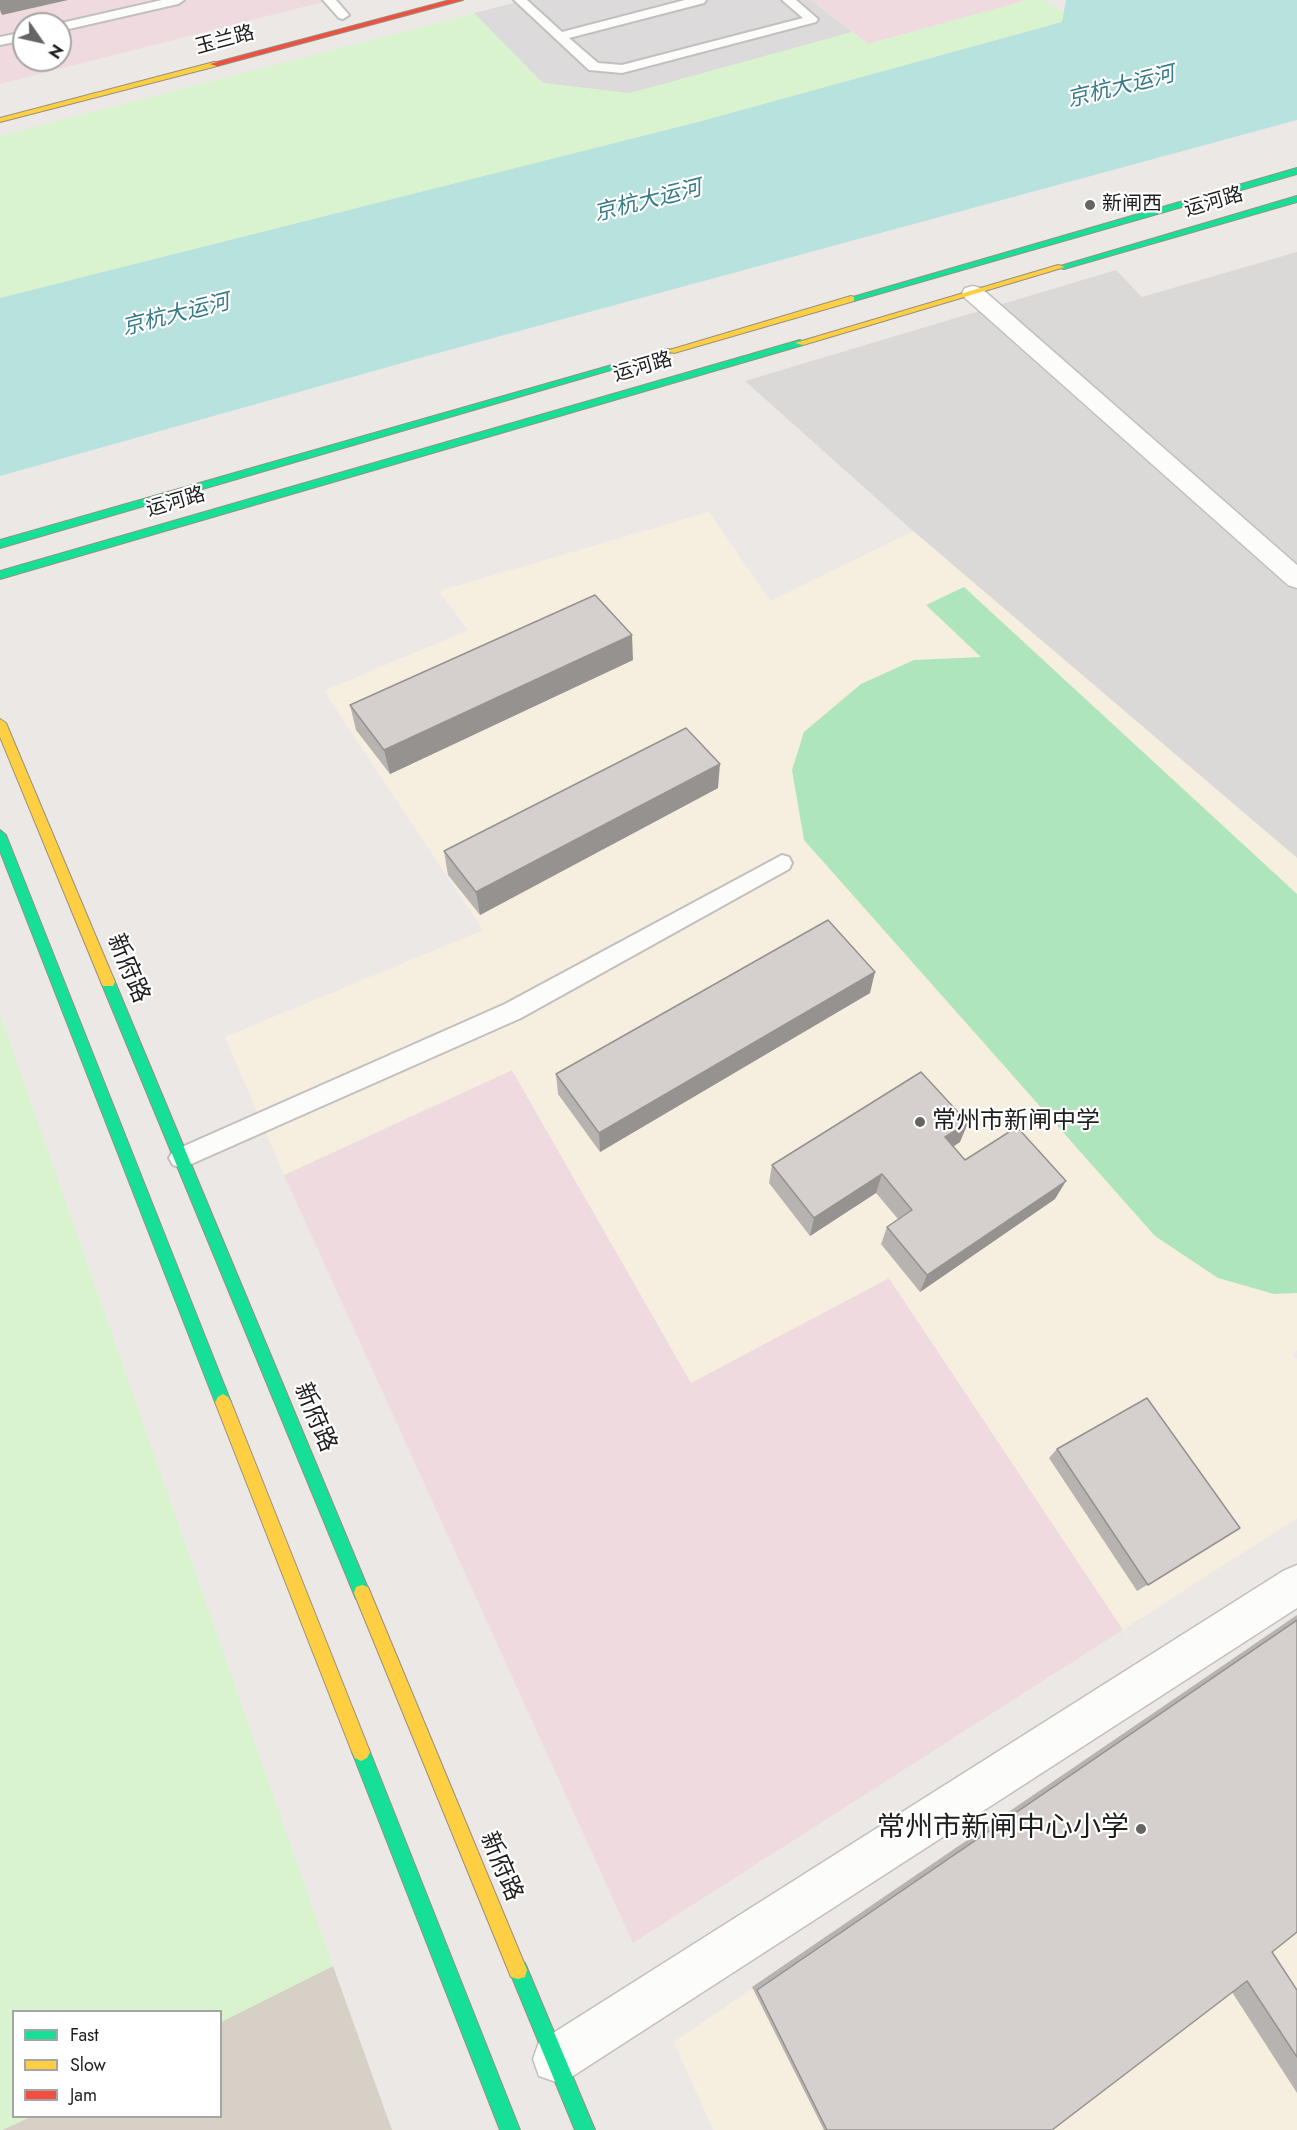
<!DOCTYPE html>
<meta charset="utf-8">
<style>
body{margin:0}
#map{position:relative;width:1297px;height:2130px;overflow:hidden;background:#ece8e6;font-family:Jost,sans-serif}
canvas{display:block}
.legend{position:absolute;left:12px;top:2010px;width:210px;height:108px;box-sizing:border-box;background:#fff;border:2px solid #a5a5a5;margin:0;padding:8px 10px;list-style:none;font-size:18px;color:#1e1e1e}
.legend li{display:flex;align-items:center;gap:12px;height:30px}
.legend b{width:30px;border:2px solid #a5a5a5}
.north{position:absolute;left:12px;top:12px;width:60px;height:60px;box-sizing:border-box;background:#fff;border:2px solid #a5a5a5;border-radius:50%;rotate:124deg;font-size:16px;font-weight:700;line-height:24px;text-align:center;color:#1e1e1e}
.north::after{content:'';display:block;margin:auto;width:21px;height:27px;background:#666564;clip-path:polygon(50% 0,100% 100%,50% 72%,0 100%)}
</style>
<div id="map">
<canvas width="1297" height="2130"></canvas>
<ul class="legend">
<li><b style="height:8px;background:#16e098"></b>Fast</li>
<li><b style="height:8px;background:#ffcf43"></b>Slow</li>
<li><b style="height:8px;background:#f24e42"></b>Jam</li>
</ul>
<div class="north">N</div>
</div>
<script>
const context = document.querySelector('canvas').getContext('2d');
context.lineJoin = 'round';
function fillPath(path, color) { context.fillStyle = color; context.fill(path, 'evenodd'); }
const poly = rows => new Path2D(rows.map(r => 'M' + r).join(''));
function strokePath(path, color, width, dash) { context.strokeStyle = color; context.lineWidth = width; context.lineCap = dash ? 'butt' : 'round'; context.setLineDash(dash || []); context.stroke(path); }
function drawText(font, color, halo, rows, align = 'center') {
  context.font = font + ' Jost,"Noto Sans SC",sans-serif'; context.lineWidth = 4.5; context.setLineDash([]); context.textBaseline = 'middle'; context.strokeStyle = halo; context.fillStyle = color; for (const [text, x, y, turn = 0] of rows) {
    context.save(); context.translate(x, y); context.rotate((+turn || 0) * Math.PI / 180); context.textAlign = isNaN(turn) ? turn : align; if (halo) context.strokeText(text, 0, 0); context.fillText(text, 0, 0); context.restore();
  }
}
fillPath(poly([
 [1297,252,1297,858,913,531,745,381,1116,270,1142,297]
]), '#dbd8d8');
fillPath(poly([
 [0,0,331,0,0,84],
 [24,24,60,24,60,60,24,60],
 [811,0,1028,0,868,44],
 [512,1070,691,1382,889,1278,1124,1629,633,1943,284,1175]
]), '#efdbdf');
fillPath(poly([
 [709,512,770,601,913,531,1297,858,1297,1350,1292,1354,1297,1360,1297,1518,1124,1629,1129,1639,889,1278,691,1383,512,1070,284,1175,225,1037,483,930,324,691,468,630,439,591],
 [1297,1616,1297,2130,713,2130,674,2042]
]), '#f6efe0');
fillPath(poly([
 [333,1966,392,2130,2,2130,30,2117,220,2116,221,2022]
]), '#d6d0c7');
fillPath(poly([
 [526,0,811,0,868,44,1028,0,1043,0,1064,13,1062,22,698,122,0,298,0,136],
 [0,1014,333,1966,221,2022,220,2012,14,2012,14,2116,30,2117,2,2130,0,2130]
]), '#daf3cf');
fillPath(poly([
 [964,587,1297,894,1297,1293,1274,1294,1218,1278,1155,1236,804,840,792,770,804,732,861,684,914,660,981,657,926,605]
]), '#aee5bc');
fillPath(poly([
 [526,0,811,0,852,32,630,93,543,83,474,13]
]), '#dcdada');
fillPath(poly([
 [1066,0,1297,0,1297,120,427,356,0,476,0,298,698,122,1062,22]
]), '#b7e2de');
const lane = poly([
 [162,0,184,0,178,4,60,31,60,24,57,24,162,0],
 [323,0,336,0,349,15,343,19,339,18,323,0],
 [514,0,527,0,562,32,685,0,706,0,704,3,569,38,598,63,622,65,803,18,782,0,796,0,818,19,816,22,622,73,589,70,514,0],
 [24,32,24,40,0,45,0,37,24,32],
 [782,855,789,857,792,863,789,869,521,1018,189,1165,181,1168,173,1165,169,1158,173,1151,505,1004,782,855]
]);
const street = poly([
 [973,286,981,288,1297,565,1297,588,1288,585,965,298,962,293,965,288,973,286],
 [1297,1565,1297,1608,573,2076,556,2082,539,2076,533,2059,539,2042,1283,1571,1297,1565]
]);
const fast = poly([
 [1297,168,1297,174,854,301,846,299,1297,168],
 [1297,196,1297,202,1064,269,1057,267,1297,196],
 [800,340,805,343,803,345,0,579,0,571,800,340],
 [668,349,676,351,0,548,0,540,668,349],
 [0,830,6,835,231,1402,228,1407,223,1410,218,1407,215,1402,0,851,0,830],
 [108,977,113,978,115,982,370,1593,368,1599,362,1601,356,1599,101,982,103,978,108,977],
 [361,1743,367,1746,370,1752,520,2130,500,2130,352,1752,355,1746,361,1743],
 [518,1961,525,1963,595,2130,575,2130,509,1970,511,1963,518,1961]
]);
const slow = poly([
 [214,62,217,62,217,66,0,122,0,118,214,62],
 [1058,265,1065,267,803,345,795,343,1058,265],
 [851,296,854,297,854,301,674,353,666,351,851,296],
 [0,719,6,723,115,982,113,986,103,986,101,982,0,737,0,719],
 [223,1394,228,1397,231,1402,370,1752,367,1758,361,1761,355,1758,352,1752,215,1402,218,1397,223,1394],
 [362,1585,368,1587,527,1970,525,1977,518,1979,511,1977,354,1593,356,1587,362,1585]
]);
const jam = poly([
 [450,0,463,0,217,66,210,64,450,0]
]);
strokePath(lane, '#c2c0bf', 4);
strokePath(street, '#c2c0bf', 3);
strokePath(fast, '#97917d', 2);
strokePath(slow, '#97917d', 2);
strokePath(jam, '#97917d', 2);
fillPath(lane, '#fcfcfb');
fillPath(street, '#fcfcfb');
fillPath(fast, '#16e098');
fillPath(slow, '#ffcf43');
fillPath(jam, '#f24e42');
fillPath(poly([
 [633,660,390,774,356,730,350,705],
 [718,788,480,915,448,875,444,851],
 [870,993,600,1152,558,1094,556,1074],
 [960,1142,953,1146,965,1160,1055,1199,920,1292,881,1244,887,1227,898,1219,876,1193,810,1236,769,1183,772,1165],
 [1057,1449,1228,1536,1137,1591,1049,1458],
 [1297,1615,1297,1932,1272,1952,1297,1990,1297,2093,1232,1992,1052,2130,824,2130,752,1987]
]), '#b7b3b1');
fillPath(poly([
 [0,0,68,0,2,15,0,10],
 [632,635,633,660,390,774,384,750],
 [720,764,718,788,480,915,476,892],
 [875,972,870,993,600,1152,599,1133],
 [968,1123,960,1142,938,1157,945,1137],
 [882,1174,876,1193,810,1236,814,1218],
 [1066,1181,1055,1199,920,1292,927,1275]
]), '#959290');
const building = poly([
 [595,595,632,635,384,750,350,705,595,595],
 [686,728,720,764,476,892,444,851,686,728],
 [828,920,875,972,599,1133,556,1074,828,920],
 [921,1072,968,1123,945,1137,965,1160,1017,1127,1066,1181,927,1275,887,1227,912,1210,882,1174,814,1218,772,1165,921,1072],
 [1147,1398,1240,1528,1148,1585,1057,1449,1147,1398],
 [1297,1620,1297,1932,1272,1952,1297,1990,1297,2057,1247,1981,1052,2130,827,2130,757,1990,1297,1620]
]);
fillPath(building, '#d5d0ce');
strokePath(building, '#959290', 1.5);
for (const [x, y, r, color] of [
 [1090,205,6,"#666564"],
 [920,1122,6,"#666564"],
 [1141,1829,6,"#666564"]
]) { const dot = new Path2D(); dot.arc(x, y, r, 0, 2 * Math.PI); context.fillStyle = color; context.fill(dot); strokePath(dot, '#fff', 2); }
drawText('20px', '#1e1e1e', '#fff', [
 ["玉兰路",225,41,-15],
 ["运河路",1214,203,-16],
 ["运河路",643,368,-16],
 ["运河路",176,503,-16]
]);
drawText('20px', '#1e1e1e', '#fff', [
 ["新闸西",1102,205]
], 'left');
drawText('italic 22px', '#387c8a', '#fff', [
 ["京杭大运河",1121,88,-14],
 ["京杭大运河",648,202,-14],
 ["京杭大运河",176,316,-14]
]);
drawText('24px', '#1e1e1e', '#fff', [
 ["新府路",127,969,67],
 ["新府路",314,1418,67],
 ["新府路",500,1867,67]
]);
drawText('24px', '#1e1e1e', '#fff', [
 ["常州市新闸中学",932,1122]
], 'left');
drawText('28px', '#1e1e1e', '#fff', [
 ["常州市新闸中心小学",1129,1829]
], 'right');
</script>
